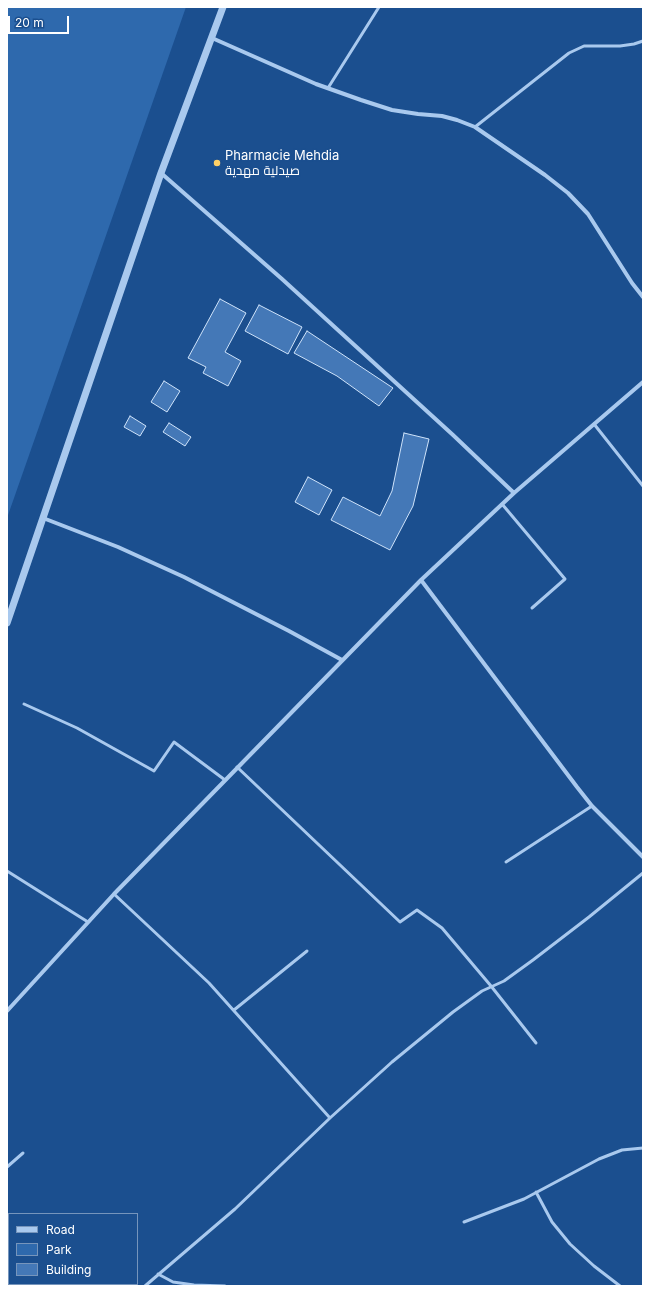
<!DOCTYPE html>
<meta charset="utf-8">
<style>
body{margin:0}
#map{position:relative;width:650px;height:1293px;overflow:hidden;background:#1b4f8f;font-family:Inter,sans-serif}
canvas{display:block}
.frame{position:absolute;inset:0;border:8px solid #fff;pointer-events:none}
.legend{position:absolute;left:8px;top:1213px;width:130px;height:72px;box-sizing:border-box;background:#1b4f8f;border:1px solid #7695bc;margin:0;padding:5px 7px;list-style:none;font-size:12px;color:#fff}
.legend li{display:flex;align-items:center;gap:8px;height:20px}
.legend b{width:20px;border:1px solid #7695bc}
.scale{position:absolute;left:8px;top:16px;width:61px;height:18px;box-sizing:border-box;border:2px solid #fff;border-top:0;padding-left:5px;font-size:12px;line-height:14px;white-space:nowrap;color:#fff;-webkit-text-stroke:3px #1b4f8f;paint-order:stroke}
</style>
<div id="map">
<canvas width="650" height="1293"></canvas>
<div class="frame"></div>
<ul class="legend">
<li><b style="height:5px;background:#a9c9ee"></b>Road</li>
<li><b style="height:11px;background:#2e69ad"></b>Park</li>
<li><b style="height:11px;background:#4478b7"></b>Building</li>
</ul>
<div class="scale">20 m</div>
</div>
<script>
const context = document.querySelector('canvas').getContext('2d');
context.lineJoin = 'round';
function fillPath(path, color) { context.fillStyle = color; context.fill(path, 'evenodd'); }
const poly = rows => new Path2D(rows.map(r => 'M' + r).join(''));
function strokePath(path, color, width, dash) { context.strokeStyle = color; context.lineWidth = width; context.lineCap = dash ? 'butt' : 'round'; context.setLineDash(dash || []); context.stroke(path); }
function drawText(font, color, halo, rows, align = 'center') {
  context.font = font + ' Inter,Cairo,sans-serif'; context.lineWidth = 3.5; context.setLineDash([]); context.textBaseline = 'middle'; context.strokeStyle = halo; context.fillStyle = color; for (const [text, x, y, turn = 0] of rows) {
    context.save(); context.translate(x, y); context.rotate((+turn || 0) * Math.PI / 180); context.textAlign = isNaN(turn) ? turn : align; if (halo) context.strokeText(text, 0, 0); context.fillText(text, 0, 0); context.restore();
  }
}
fillPath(poly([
 [7,7,186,7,7,518]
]), '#2e69ad');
const building = poly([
 [220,299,246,313,225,352,241,361,228,386,203,373,206,367,188,358,220,299],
 [259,305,302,327,288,354,245,331,259,305],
 [307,331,393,388,379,406,337,376,294,353,307,331],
 [164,381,180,391,167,412,151,402,164,381],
 [130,416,146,426,140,436,124,427,130,416],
 [169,423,191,437,185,446,163,432,169,423],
 [404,433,429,439,413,506,390,550,331,520,343,497,380,516,392,491,404,433],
 [308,477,332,490,319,515,295,502,308,477]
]);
fillPath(building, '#4478b7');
strokePath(building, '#cfe3fa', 1);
strokePath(poly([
 [328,88,379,7],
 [475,127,569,53,584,46,620,46,634,44,643,41],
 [594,424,643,486],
 [502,504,565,579,532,608],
 [24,704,77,728,154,771,174,742,225,780],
 [237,767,400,922,417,910,442,928,491,986,536,1043],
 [506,862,592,806],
 [7,871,88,922],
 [114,894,209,983,330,1118],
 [234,1010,307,951],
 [7,1167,23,1153],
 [536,1192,552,1222,570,1244,594,1266,620,1286],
 [464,1222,524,1199,599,1159,622,1150,643,1148],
 [158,1274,173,1282,194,1285,225,1286],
 [145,1286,235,1209,330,1118,392,1062,453,1012,482,991,504,981,533,960,589,917,643,873]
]), '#a9c9ee', 3);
strokePath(poly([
 [212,38,316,84,361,100,392,110,418,114,442,116,457,120,475,127,545,175,568,193,588,214,632,283,643,297],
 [161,173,282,279,453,435,514,493],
 [43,518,118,547,184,577,289,631,342,660],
 [421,580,577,787,592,806,643,857],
 [7,1011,114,894,421,580,514,493,643,382],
 [7,1259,9,1261],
 [46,1284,50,1286]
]), '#a9c9ee', 4);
strokePath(poly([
 [7,623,161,173,223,7]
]), '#a9c9ee', 7);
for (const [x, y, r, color] of [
 [217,163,4,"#ffd166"]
]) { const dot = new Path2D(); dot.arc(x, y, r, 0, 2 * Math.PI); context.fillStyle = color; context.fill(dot); strokePath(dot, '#1b4f8f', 1.5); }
drawText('13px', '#fff', '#1b4f8f', [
 ["Pharmacie Mehdia",225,156],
 ["صيدلية مهدية",225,171]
], 'left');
</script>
